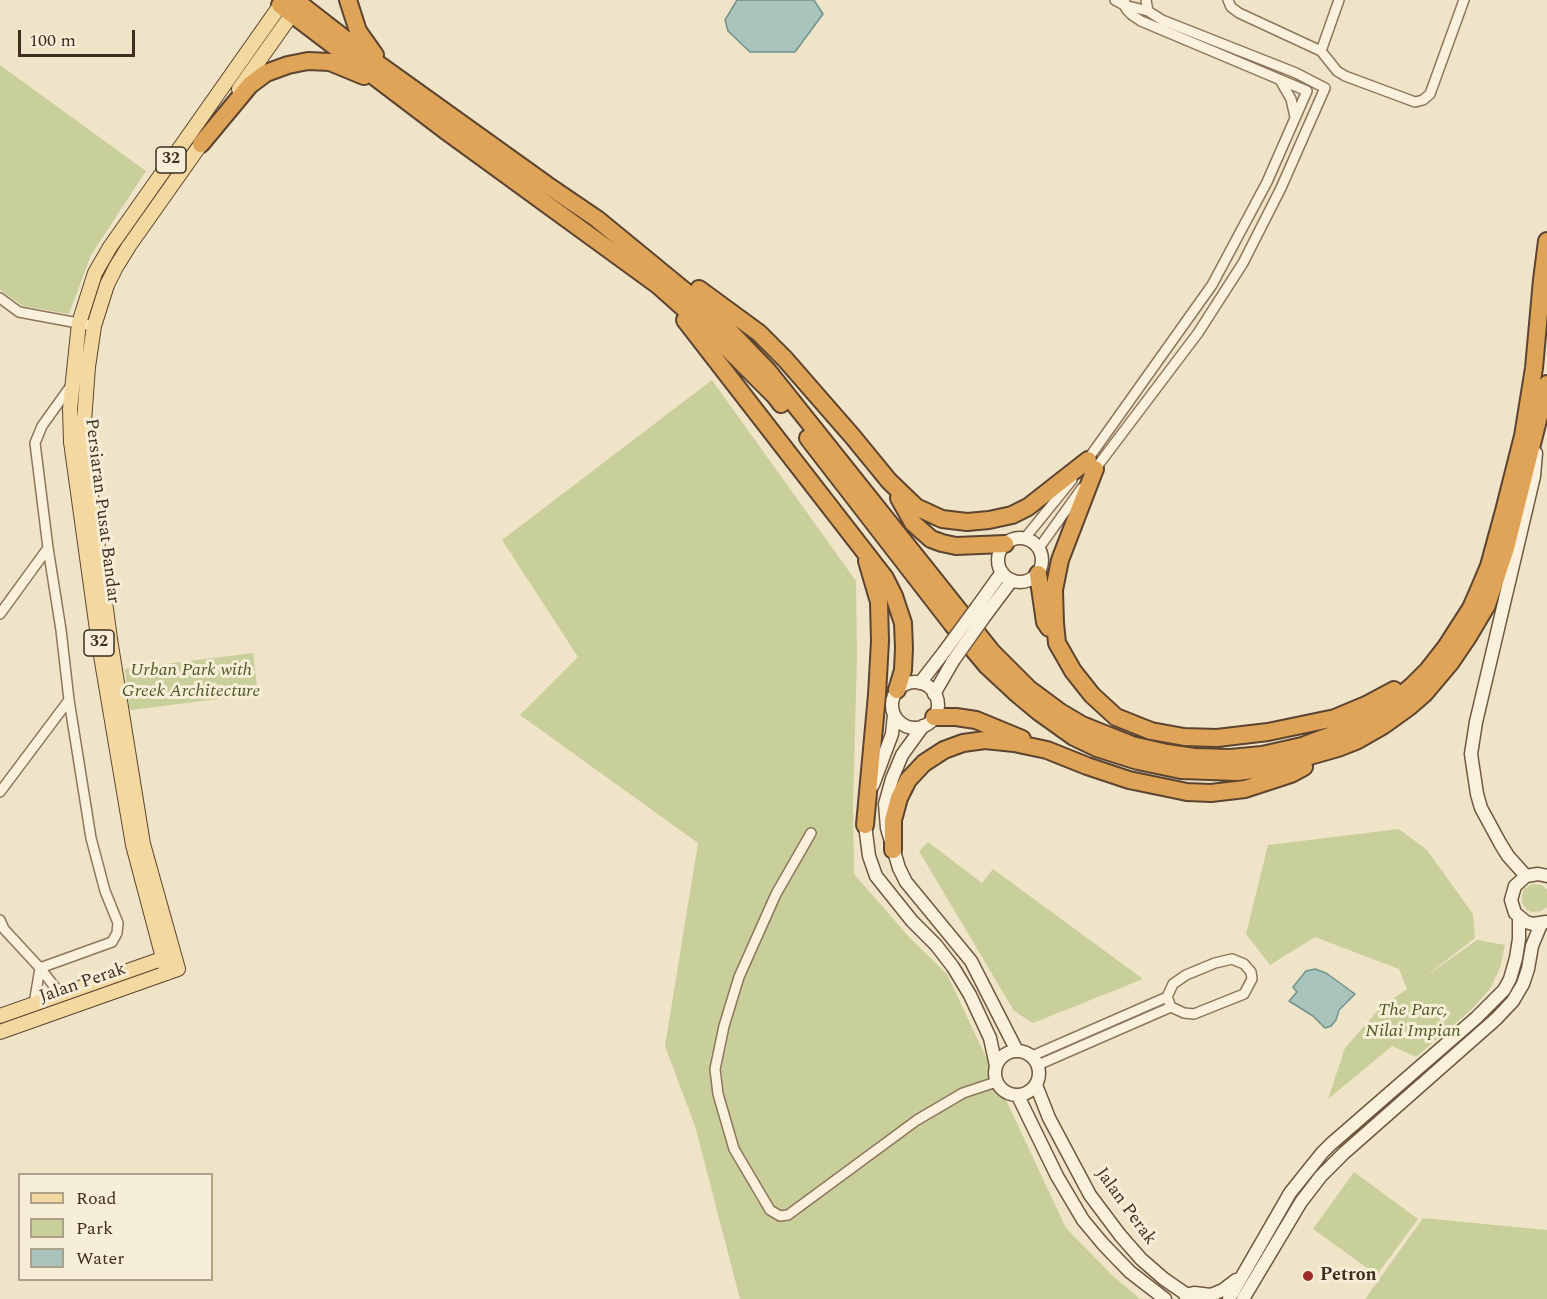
<!DOCTYPE html>
<style>
body{margin:0}
#map{position:relative;width:1547px;height:1299px;overflow:hidden;background:#f0e4c8;font-family:Spectral,serif}
canvas{display:block}
.legend{position:absolute;left:18px;top:1173px;width:195px;height:108px;box-sizing:border-box;background:#f7eed8;border:2px solid #ada18e;margin:0;padding:8px 10px;list-style:none;font-size:18px;color:#3d2e20}
.legend li{display:flex;align-items:center;gap:12px;height:30px}
.legend b{width:30px;border:2px solid #ada18e}
.scale{position:absolute;left:18px;top:30px;width:117px;height:27px;box-sizing:border-box;border:3px solid #3d2e20;border-top:0;padding-left:8px;font-size:18px;line-height:21px;white-space:nowrap;color:#3d2e20;-webkit-text-stroke:4px #f7eed8;paint-order:stroke}
</style>
<div id="map">
<canvas width="1547" height="1299"></canvas>
<ul class="legend">
<li><b style="height:8px;background:#f3d9a0"></b>Road</li>
<li><b style="height:16px;background:#c9cf9b"></b>Park</li>
<li><b style="height:16px;background:#a9c4bc"></b>Water</li>
</ul>
<div class="scale">100 m</div>
</div>
<script>
const context = document.querySelector('canvas').getContext('2d');
context.lineJoin = 'round';
function fillPath(path, color) { context.fillStyle = color; context.fill(path, 'evenodd'); }
const poly = rows => new Path2D(rows.map(r => 'M' + r).join(''));
function strokePath(path, color, width, dash) { context.strokeStyle = color; context.lineWidth = width; context.lineCap = dash ? 'butt' : 'round'; context.setLineDash(dash || []); context.stroke(path); }
function drawText(font, color, halo, rows, align = 'center') {
  context.font = font + ' Spectral,serif'; context.lineWidth = 6; context.setLineDash([]); context.textBaseline = 'middle'; context.strokeStyle = halo; context.fillStyle = color; for (const [text, x, y, turn = 0] of rows) {
    context.save(); context.translate(x, y); context.rotate((+turn || 0) * Math.PI / 180); context.textAlign = isNaN(turn) ? turn : align; if (halo) context.strokeText(text, 0, 0); context.fillText(text, 0, 0); context.restore();
  }
}
fillPath(poly([
 [0,65,146,171,91,255,69,314,23,306,0,290],
 [712,380,856,581,857,657,853,807,854,874,910,938,947,974,1066,1228,1113,1276,1140,1299,740,1299,695,1126,665,1046,698,843,520,715,578,657,502,540],
 [253,653,258,694,131,710,129,707,125,669],
 [1399,829,1427,850,1473,914,1475,938,1423,978,1477,940,1505,945,1500,968,1490,989,1471,1010,1416,1057,1392,1046,1328,1099,1345,1048,1380,1008,1407,989,1399,969,1315,937,1270,965,1246,934,1268,845],
 [928,842,982,883,993,869,1143,979,1033,1023,1014,1011,919,851],
 [1532,884,1542,885,1547,890,1547,907,1541,911,1532,912,1527,910,1522,903,1522,894,1524,889],
 [1354,1172,1418,1219,1377,1275,1313,1229],
 [1423,1218,1547,1230,1547,1299,1365,1299]
]), '#c9cf9b');
const water = poly([
 [737,0,814,0,823,14,795,52,750,52,728,31,725,20,737,0],
 [1315,969,1326,973,1355,994,1339,1010,1336,1020,1331,1026,1325,1028,1313,1016,1289,1001,1297,992,1293,987,1306,971,1315,969]
]);
fillPath(water, '#a9c4bc');
strokePath(water, '#6f938a', 1.5);
const street = poly([
 [1115,0,1124,5,1148,11],
 [1228,0,1231,7,1239,13,1321,51,1337,71,1345,76,1415,102,1423,100,1430,94,1464,0],
 [1321,51,1339,0],
 [1280,80,1291,99,1295,117],
 [0,298,19,312,94,326],
 [1086,462,1212,285,1267,182,1307,91,1141,21,1132,15,1127,10,1124,5,1125,0],
 [1093,472,1198,333,1243,263,1281,188,1325,88,1296,73,1162,20,1148,11,1146,0],
 [1025,538,1072,480],
 [1039,548,1082,488],
 [0,614,48,548],
 [0,792,69,700],
 [811,833,776,894,739,977,724,1026,715,1069,718,1094,734,1149,770,1210,780,1216,788,1215,917,1120,963,1093,996,1082],
 [0,920,4,929,40,968,61,995],
 [1232,959,1244,964,1251,972,1252,979,1244,994,1194,1014,1184,1013,1171,1007,1167,997,1173,984,1186,975,1215,963,1232,959],
 [40,968,112,942,117,933,118,923,105,891,91,838,69,700,61,630,48,548,35,443,42,426,70,387],
 [34,1004,40,968],
 [1032,1056,1167,997],
 [1038,1065,1171,1007]
]);
const secondary = poly([
 '998 560a22 22 0 1 1 44 0a22 22 0 1 1-44 0Z',
 [977,607,1002,572],
 [985,616,1012,580],
 '892 705a23 23 0 1 1 46 0a23 23 0 1 1-46 0Z',
 [920,683,944,652],
 [934,694,953,661],
 [923,726,902,755,892,779,885,804,887,828,899,868,906,882,971,961,1017,1051],
 [873,785,892,734,894,715],
 [867,816,865,825,869,856,876,876,912,921,936,945,953,967,970,995,990,1038,996,1066],
 [1526,876,1508,856,1500,843,1481,808,1477,794,1471,754,1476,722,1534,476,1536,453],
 [1546,922,1533,924,1526,922,1515,913,1511,900,1515,886,1526,876,1538,874,1547,876],
 '995 1073a22 22 0 1 1 44 0a22 22 0 1 1-44 0Z',
 [1036,1085,1049,1118,1090,1195,1120,1235,1141,1259,1164,1279,1193,1299],
 [1018,1096,1057,1176,1083,1220,1103,1244,1130,1272,1165,1299],
 [1185,1295,1194,1293,1211,1295,1223,1290,1236,1280],
 [1229,1299,1290,1193,1322,1153,1331,1144,1476,1018,1504,990,1510,979,1516,958,1519,939,1519,918],
 [1243,1299,1301,1202,1321,1176,1344,1153,1496,1019,1513,1001,1523,984,1528,969,1532,946,1541,924]
]);
const primary = poly([
 [239,89,297,7],
 [167,973,133,845,99,644,71,442,70,409,79,323,95,273,110,247,284,0],
 [0,1016,170,956],
 [0,1032,178,969,143,844,110,639,83,435,88,367,94,326,107,285,116,267,129,246,206,137]
]);
const highway = poly([
 [295,0,367,56,547,185,597,219,714,315,768,371,992,652,1029,689,1060,712,1082,725,1132,745,1167,753,1194,757,1230,758,1262,755,1302,746,1337,733,1370,718,1390,705,1413,685,1428,670,1446,647,1471,608,1481,585,1489,566,1504,511,1523,436,1534,368,1542,280,1547,241],
 [348,0,358,31,375,55],
 [280,5,446,131,659,286,717,338,775,396,781,404],
 [201,144,250,85,266,73,288,65,308,61,330,62,364,76],
 [699,289,759,333,785,359,853,437,889,481,916,507,942,519,967,522,989,520,1012,515,1028,507,1088,460],
 [685,320,885,578,894,596,903,623,904,648,903,670,897,690],
 [808,438,952,624,987,666,1015,692,1039,712,1074,737,1097,748,1138,761,1181,770,1237,772,1268,768,1338,748,1356,741,1384,725,1409,707,1424,694,1451,662,1468,637,1487,605,1506,548,1547,384],
 [1095,469,1060,560,1054,590,1055,623,1057,643,1073,671,1092,695,1116,717,1151,731,1184,737,1217,738,1268,732,1335,718,1366,705,1394,690],
 [899,498,913,523,931,539,942,543,956,546,1005,544],
 [1038,574,1045,622,1049,628],
 [934,717,956,717,976,720,1022,739],
 [865,825,877,695,880,641,879,602,867,561],
 [893,850,893,820,899,798,908,780,924,763,944,750,963,743,985,740,1014,743,1047,750,1087,766,1129,780,1187,792,1211,793,1245,789,1291,774,1304,767]
]);
strokePath(street, '#8d765c', 12);
strokePath(secondary, '#6f573f', 15);
strokePath(primary, '#5b4430', 16);
strokePath(highway, '#5b4430', 20);
strokePath(street, '#faf1dc', 9);
strokePath(secondary, '#faf1dc', 12);
strokePath(primary, '#f3d9a0', 14);
strokePath(highway, '#e0a458', 16);
const secondaryBridge = poly([
 [944,652,977,607],
 [953,661,985,616]
]);
strokePath(secondaryBridge, '#6f573f', 15, []);
strokePath(secondaryBridge, '#faf1dc', 12);
for (const [x, y, r, color] of [
 [1308,1276,6,"#9e2a2b"]
]) { const dot = new Path2D(); dot.arc(x, y, r, 0, 2 * Math.PI); context.fillStyle = color; context.fill(dot); strokePath(dot, '#f7eed8', 2); }
for (const [x, y, w] of [
 [171,160,30],
 [99,643,30]
]) { const box = new Path2D(); box.roundRect(x - w / 2, y - 13, w, 26, 4.5); context.fillStyle = '#f7eed8'; context.fill(box); strokePath(box, '#3d2e20', 1.5); }
drawText('bold 16px', '#3d2e20', null, [
 ["32",171,160],
 ["32",99,643]
]);
drawText('18px', '#3d2e20', '#f7eed8', [
 ["Persiaran Pusat Bandar",101,511,83],
 ["Jalan Perak",83,984,-19],
 ["Jalan Perak",1125,1207,54]
]);
drawText('italic 18px', '#4d5a26', '#f7eed8', [
 ["Urban Park with",191,671],
 ["Greek Architecture",191,692],
 ["The Parc,",1413,1011],
 ["Nilai Impian",1413,1032]
]);
drawText('bold 18px', '#3d2e20', '#f7eed8', [
 ["Petron",1320,1276]
], 'left');
</script>
